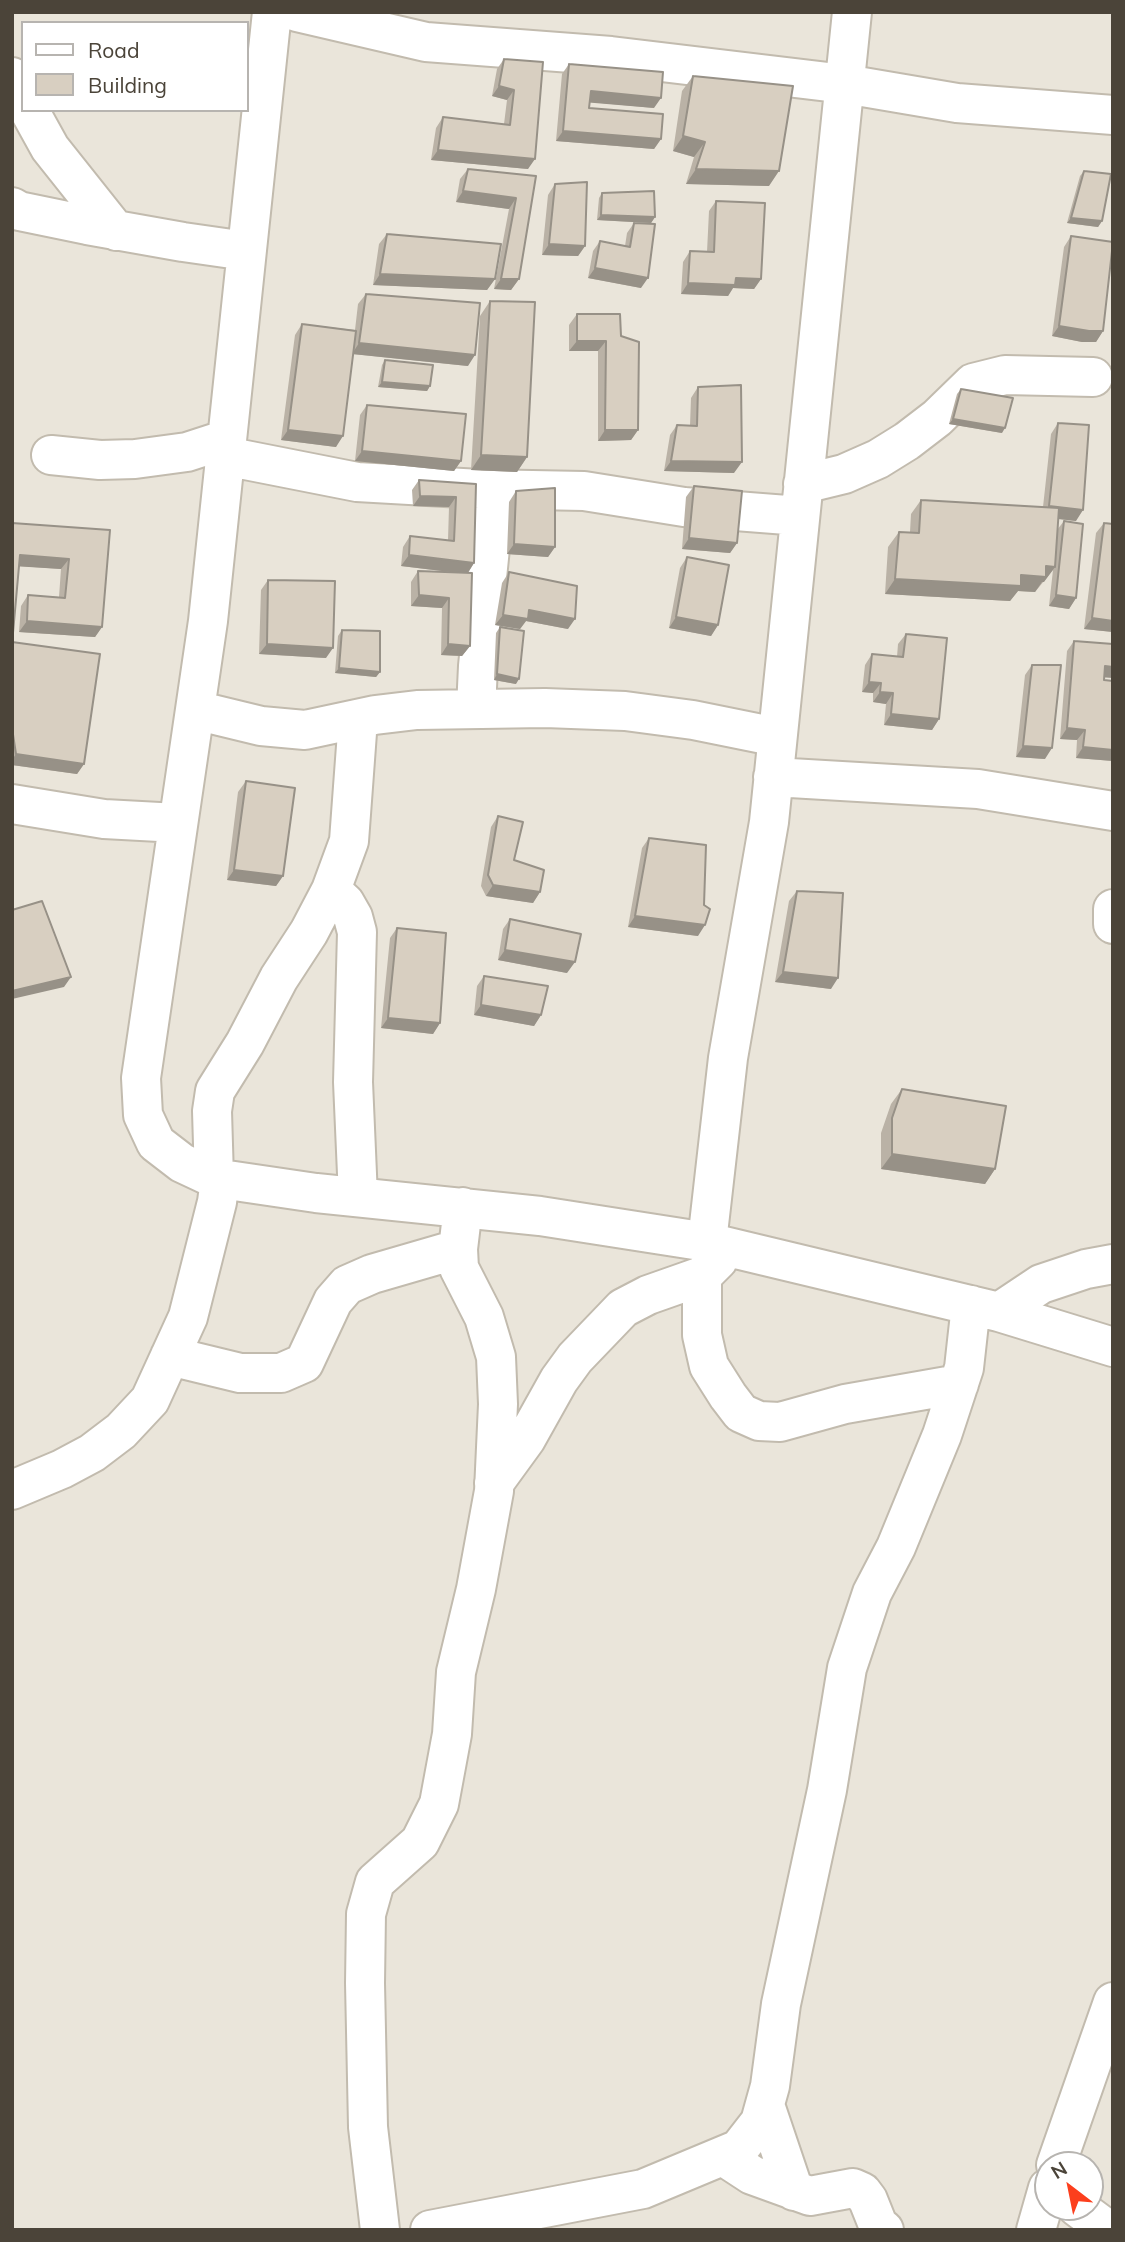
<!DOCTYPE html>
<style>
body{margin:0}
#map{position:relative;width:1125px;height:2242px;overflow:hidden;background:#f6f3ec;font-family:Mulish,sans-serif}
canvas{display:block}
.frame{position:absolute;inset:0;border:14px solid #4b4439;pointer-events:none}
.legend{position:absolute;left:21px;top:21px;width:228px;height:91px;box-sizing:border-box;background:#fff;border:2px solid #b7b4b0;margin:0;padding:9px 12px;list-style:none;font-size:21px;color:#4b4439}
.legend li{display:flex;align-items:center;gap:14px;height:35px}
.legend b{width:35px;border:2px solid #b7b4b0}
.north{position:absolute;left:1034px;top:2151px;width:70px;height:70px;box-sizing:border-box;background:#fff;border:2px solid #b7b4b0;border-radius:50%;rotate:328deg;font-size:19px;font-weight:700;line-height:28px;text-align:center;color:#4b4439}
.north::after{content:'';display:block;margin:auto;width:24px;height:32px;background:#fc3f1d;clip-path:polygon(50% 0,100% 100%,50% 72%,0 100%)}
</style>
<div id="map">
<canvas width="1125" height="2242"></canvas>
<div class="frame"></div>
<ul class="legend">
<li><b style="height:9px;background:#fff"></b>Road</li>
<li><b style="height:19px;background:#d8cfc1"></b>Building</li>
</ul>
<div class="north">N</div>
</div>
<script>
const context = document.querySelector('canvas').getContext('2d');
context.lineJoin = 'round';
function fillPath(path, color) { context.fillStyle = color; context.fill(path, 'evenodd'); }
const poly = rows => new Path2D(rows.map(r => 'M' + r).join(''));
function strokePath(path, color, width, dash) { context.strokeStyle = color; context.lineWidth = width; context.lineCap = dash ? 'butt' : 'round'; context.setLineDash(dash || []); context.stroke(path); }
fillPath(poly([
 [12,12,1113,12,1113,2230,12,2230],
 [23,23,247,23,247,110,23,110],
 [1048,2165,1090,2165,1090,2207,1048,2207]
]), '#eae5da');
const minor = poly([
 [272,12,208,621,141,1078,143,1115,156,1143,182,1163,214,1178,316,1193,540,1216,707,1242,999,1312,1113,1347],
 [297,12,426,42,611,56,845,84,957,103,1113,115],
 [12,77,23,99],
 [29,110,50,148,116,231],
 [12,207,19,211,87,225,183,242,246,251],
 [51,455,100,460,135,459,187,452,227,439],
 [225,456,357,482,480,489,584,491,684,507,800,516],
 [803,484,844,474,878,459,907,441,937,418,973,383,1005,375,1093,377],
 [476,709,478,666,496,489],
 [195,710,261,726,305,730,375,715,417,710,545,708,625,711,693,720,777,737],
 [773,777,978,789,1113,811],
 [12,804,104,819,178,823],
 [331,890,345,903,353,917,357,932,353,1082,358,1197],
 [1113,909,1113,924],
 [214,1178,212,1111,215,1091,245,1043,279,978,309,932,331,890,349,841,358,719],
 [707,1242,728,1058,769,822,852,12],
 [702,1276,702,1335,709,1366,728,1396,741,1413,759,1421,780,1422,845,1404,959,1384],
 [999,1312,1041,1284,1086,1269,1113,1264],
 [170,1356,240,1373,281,1373,304,1363,333,1301,347,1285,372,1274,458,1249],
 [494,1483,526,1439,559,1380,575,1358,623,1308,648,1295,702,1276,718,1260],
 [12,1490,62,1469,92,1453,121,1431,150,1400,188,1317,217,1202,220,1179],
 [765,2105,794,2191],
 [723,2156,752,2175,810,2196,853,2188,862,2192,868,2200,878,2225,884,2230],
 [1056,2165,1113,2002],
 [1077,2207,1108,2230],
 [380,2230,368,2127,365,1983,366,1914,375,1882,420,1842,439,1804,452,1734,456,1672,476,1589,494,1491,498,1404,496,1357,484,1317,459,1268,458,1249,463,1207],
 [430,2230,643,2189,739,2149,760,2122,770,2086,781,2004,827,1790,847,1668,872,1593,896,1547,942,1435,964,1368,971,1305],
 [1036,2230,1048,2188]
]);
strokePath(minor, '#c2bbae', 42);
strokePath(minor, '#fff', 38);
fillPath(poly([
 [504,59,543,62,528,169,431,160,436,128,443,117,504,124,507,100,492,96,497,69],
 [569,64,654,108,590,102,589,108,661,139,654,149,556,141,562,74],
 [693,76,769,186,686,184,694,157,673,151,682,91],
 [468,169,536,176,519,279,511,290,494,289,509,209,456,202,460,179],
 [1084,171,1102,221,1098,227,1067,223,1080,176],
 [555,184,585,246,578,256,542,255,548,195],
 [602,193,655,217,651,223,597,220,599,198],
 [716,201,761,279,754,289,733,288,728,296,681,294,683,262,690,251,707,252,709,211],
 [634,223,641,288,588,278,593,251,600,241,625,246,627,233],
 [387,234,495,279,487,290,373,285,379,244],
 [1071,236,1103,331,1096,342,1082,342,1052,336,1064,247],
 [366,294,468,366,353,354,336,447,281,440,295,335,302,324,355,330,358,304],
 [490,301,527,457,517,472,471,470,480,316],
 [577,314,621,336,638,430,631,440,598,441,598,351,569,351,569,325],
 [385,360,430,386,427,391,378,387,382,365],
 [698,387,734,473,664,471,670,435,677,425,690,426,691,398],
 [961,389,1002,433,949,424,957,394],
 [367,405,461,461,454,471,355,461,360,415],
 [1058,423,1076,521,1058,519,1057,530,1064,521,1076,598,1069,609,1049,606,1053,570,1035,592,1018,591,1010,601,885,594,888,547,899,532,910,532,911,514,921,500,1043,507,1051,434],
 [419,480,476,484,474,563,468,573,470,646,462,656,441,655,442,608,411,606,411,582,418,571,458,573,401,566,403,547,410,536,448,540,449,507,413,506,412,490],
 [694,486,737,543,730,553,682,549,686,497],
 [516,491,555,547,548,557,507,554,509,502],
 [12,523,110,530,102,627,95,637,19,632,21,606,28,595,59,597,61,569,19,566,12,635],
 [1104,523,1113,524,1113,632,1084,629,1096,533],
 [687,557,718,625,711,636,669,628,680,568],
 [509,572,568,629,526,621,520,629,495,625,502,583],
 [268,580,326,658,259,654,261,590],
 [500,627,516,684,494,680,496,633],
 [342,630,380,672,376,677,335,673,338,636],
 [906,634,939,719,932,730,884,725,886,704,873,702,873,693,862,692,865,665,872,654,897,657,898,644],
 [1074,641,1104,677,1113,761,1076,758,1077,740,1060,739,1067,651],
 [12,642,84,764,77,774,12,765],
 [1032,665,1045,759,1016,757,1025,675],
 [246,781,283,876,276,886,227,880,238,792],
 [498,816,514,860,540,892,533,903,486,896,481,886,491,827],
 [649,838,698,936,628,927,642,848],
 [797,891,831,989,775,982,789,901],
 [510,919,567,973,498,960,503,929],
 [397,928,440,1023,433,1034,381,1028,390,938],
 [484,976,541,1015,534,1026,474,1015,477,986],
 [902,1089,995,1169,985,1184,881,1169,881,1133,891,1104]
]), '#bab2a6');
fillPath(poly([
 [499,86,514,90,507,100,492,96],
 [591,91,661,98,654,108,583,102],
 [563,131,661,139,654,149,556,141],
 [683,136,705,142,694,157,673,151],
 [438,150,535,159,528,169,431,160],
 [696,169,779,171,769,186,686,184],
 [463,191,516,198,509,209,456,202],
 [601,215,655,217,651,223,597,220],
 [1071,218,1102,221,1098,227,1067,223],
 [549,244,585,246,578,256,542,255],
 [595,268,648,278,641,288,588,278],
 [380,274,495,279,487,290,373,285],
 [736,278,761,279,754,289,733,288,728,296,681,294,688,283],
 [501,279,519,279,511,290,494,289],
 [1059,326,1103,331,1096,342,1082,342,1052,336],
 [577,341,606,341,598,351,569,351],
 [359,343,475,355,468,366,352,354],
 [382,382,430,386,427,391,378,387],
 [953,419,1005,428,1002,433,949,424],
 [288,430,343,436,336,447,281,440],
 [605,430,638,430,631,440,598,441],
 [362,451,461,461,454,471,355,461],
 [481,455,527,457,517,472,471,470],
 [671,461,742,462,734,473,664,471],
 [420,496,456,497,449,507,413,506],
 [1049,506,1083,510,1076,521,1042,517],
 [689,538,737,543,730,553,682,549],
 [514,544,555,547,548,557,507,554],
 [20,555,69,559,61,569,13,566],
 [409,555,474,563,467,574,401,566],
 [1046,566,1055,567,1044,582,1042,582,1035,592,1018,591,1010,601,885,594,895,579],
 [419,595,449,598,442,608,411,606],
 [1056,595,1076,598,1069,609,1049,606],
 [529,610,575,619,568,629,526,621,520,629,495,625,503,615],
 [676,617,718,625,711,636,669,628],
 [1092,618,1113,621,1113,632,1084,629],
 [27,621,102,627,95,637,19,632],
 [267,644,333,648,326,658,259,654],
 [448,644,470,646,462,656,441,655],
 [1105,666,1113,667,1113,678,1098,677],
 [339,668,380,672,376,677,335,673],
 [497,674,519,679,516,684,494,680],
 [869,682,881,683,873,693,862,692],
 [880,692,893,693,886,704,873,702],
 [891,714,939,719,932,730,884,725],
 [1067,728,1085,730,1077,740,1060,739],
 [1023,746,1052,748,1045,759,1016,757],
 [1083,747,1113,750,1113,761,1076,758],
 [16,754,84,764,77,774,12,765,12,760],
 [234,870,283,876,276,886,227,880],
 [493,885,540,892,533,903,486,896],
 [635,916,705,925,698,936,628,927],
 [505,950,575,962,567,973,498,960],
 [783,972,838,978,831,989,775,982],
 [71,977,64,987,12,999,12,991],
 [481,1005,541,1015,534,1026,474,1015],
 [388,1018,440,1023,433,1034,381,1028],
 [892,1154,995,1169,985,1184,881,1169]
]), '#979187');
const building = poly([
 [504,59,543,62,535,159,438,150,443,117,510,125,514,90,499,86,504,59],
 [569,64,663,72,661,98,591,91,589,108,663,114,661,139,563,131,569,64],
 [693,76,793,86,779,171,696,169,705,142,683,136,693,76],
 [468,169,536,176,519,279,501,279,516,198,463,191,468,169],
 [1084,171,1111,174,1102,221,1071,218,1084,171],
 [587,182,585,246,549,244,555,184,587,182],
 [654,191,655,217,601,215,602,193,654,191],
 [716,201,765,203,761,279,736,278,735,285,688,283,690,251,714,252,716,201],
 [634,223,655,224,648,278,595,268,600,241,630,247,634,223],
 [387,234,501,244,495,279,380,274,387,234],
 [1071,236,1113,242,1103,331,1089,331,1059,326,1071,236],
 [366,294,480,303,475,355,359,343,366,294],
 [490,301,535,302,527,457,481,455,490,301],
 [577,314,620,314,621,336,639,342,638,430,605,430,606,341,577,341,577,314],
 [302,324,356,331,343,436,288,430,302,324],
 [385,360,433,365,430,386,382,382,385,360],
 [741,385,742,462,671,461,677,425,697,426,698,387,741,385],
 [961,389,1013,398,1005,428,953,419,961,389],
 [367,405,466,414,461,461,362,451,367,405],
 [1058,423,1089,425,1083,510,1049,506,1058,423],
 [419,480,476,484,474,563,409,555,410,536,454,541,456,497,420,496,419,480],
 [694,486,742,491,737,543,689,538,694,486],
 [555,488,555,547,514,544,516,491,555,488],
 [921,500,1059,508,1055,567,1046,566,1046,577,1021,575,1021,586,895,579,899,532,919,533,921,500],
 [1064,521,1083,524,1076,598,1056,595,1064,521],
 [12,523,110,530,102,627,27,621,28,595,65,598,69,559,20,555,13,633,12,633,12,523],
 [1104,523,1113,524,1113,621,1092,618,1104,523],
 [687,557,729,565,718,625,676,617,687,557],
 [418,571,472,573,470,646,448,644,449,598,419,595,418,571],
 [509,572,577,586,575,619,529,610,528,619,503,615,509,572],
 [268,580,335,581,333,648,267,644,268,580],
 [500,627,524,631,519,679,497,674,500,627],
 [342,630,380,631,380,672,339,668,342,630],
 [906,634,947,638,939,719,891,714,893,693,880,692,881,683,869,682,872,654,903,657,906,634],
 [1074,641,1113,644,1113,667,1105,666,1104,680,1113,681,1113,750,1083,747,1085,730,1067,728,1074,641],
 [12,642,100,654,84,764,16,754,12,728,12,642],
 [1032,665,1061,665,1052,748,1023,746,1032,665],
 [246,781,295,788,283,876,234,870,246,781],
 [498,816,523,822,514,860,544,870,540,892,493,885,488,875,498,816],
 [649,838,706,845,704,905,710,909,705,925,635,916,649,838],
 [797,891,843,893,838,978,783,972,797,891],
 [42,901,71,977,12,991,12,910,42,901],
 [510,919,581,934,575,962,505,950,510,919],
 [397,928,446,933,440,1023,388,1018,397,928],
 [484,976,548,986,541,1015,481,1005,484,976],
 [902,1089,1006,1106,995,1169,892,1154,892,1118,902,1089]
]);
fillPath(building, '#d8cfc1');
strokePath(building, '#979187', 2);
</script>
